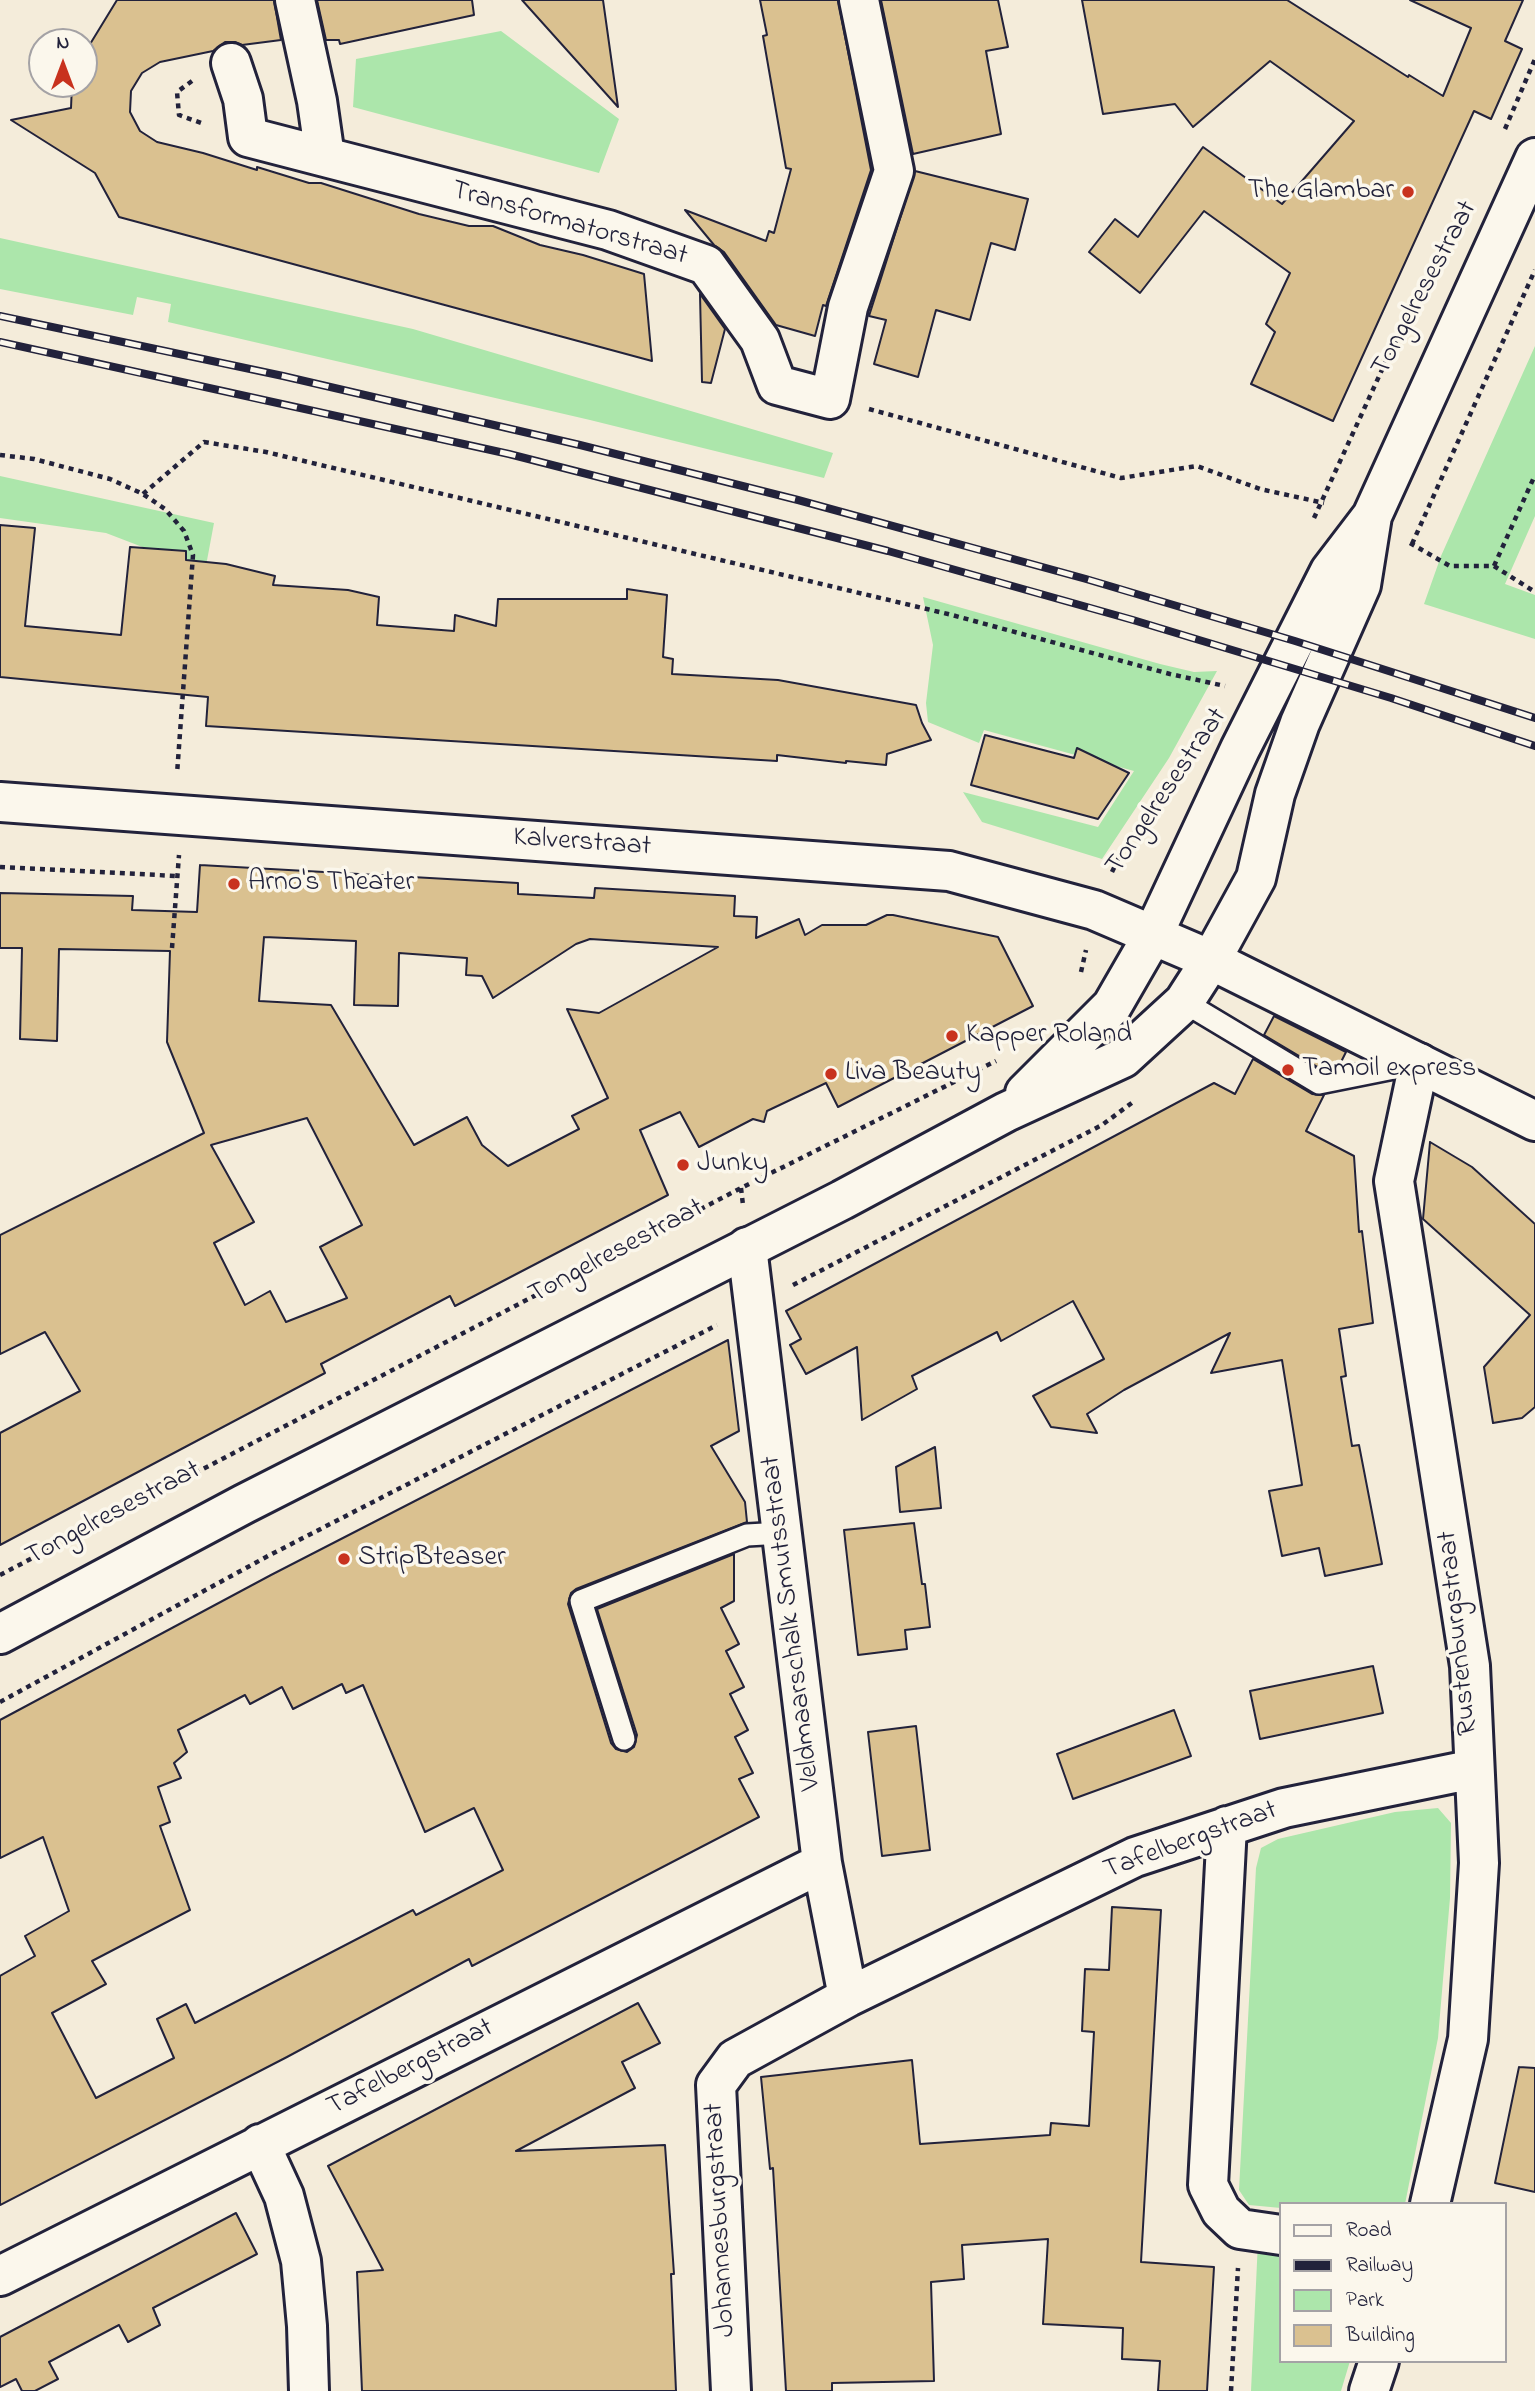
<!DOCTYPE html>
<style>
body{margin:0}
#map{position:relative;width:1535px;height:2391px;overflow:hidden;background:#f4ecda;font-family:"Indie Flower",sans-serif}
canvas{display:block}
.legend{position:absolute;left:1279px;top:2202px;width:228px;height:161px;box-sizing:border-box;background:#fbf7ec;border:2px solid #a4a2a5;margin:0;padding:9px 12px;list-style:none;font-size:21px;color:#22223b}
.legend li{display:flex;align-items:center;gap:14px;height:35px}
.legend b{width:35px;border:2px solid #a4a2a5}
.north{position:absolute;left:28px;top:28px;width:70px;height:70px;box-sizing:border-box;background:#fbf7ec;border:2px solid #a4a2a5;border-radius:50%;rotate:0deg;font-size:19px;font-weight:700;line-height:28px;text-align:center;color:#22223b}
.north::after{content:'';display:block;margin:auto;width:24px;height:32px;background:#c8321e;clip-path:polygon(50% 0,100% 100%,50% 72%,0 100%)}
</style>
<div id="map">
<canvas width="1535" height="2391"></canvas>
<ul class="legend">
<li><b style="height:9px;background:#fbf7ec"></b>Road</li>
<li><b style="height:9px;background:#22223b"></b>Railway</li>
<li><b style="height:19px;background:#ace6ab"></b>Park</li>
<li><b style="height:19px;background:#dac190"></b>Building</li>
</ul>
<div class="north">N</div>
</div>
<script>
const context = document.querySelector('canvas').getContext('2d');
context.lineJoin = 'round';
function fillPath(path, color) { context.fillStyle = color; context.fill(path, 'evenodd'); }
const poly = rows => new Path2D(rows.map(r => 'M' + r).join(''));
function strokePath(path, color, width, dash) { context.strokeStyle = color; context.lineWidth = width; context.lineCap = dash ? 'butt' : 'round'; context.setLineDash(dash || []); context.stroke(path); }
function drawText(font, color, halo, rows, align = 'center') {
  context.font = font + ' "Indie Flower",sans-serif'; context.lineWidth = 7; context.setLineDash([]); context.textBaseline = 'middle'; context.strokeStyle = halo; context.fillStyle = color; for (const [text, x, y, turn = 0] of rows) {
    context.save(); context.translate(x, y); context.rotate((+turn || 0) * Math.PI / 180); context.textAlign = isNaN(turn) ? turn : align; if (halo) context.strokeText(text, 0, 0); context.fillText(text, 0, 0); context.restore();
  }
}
fillPath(poly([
 [501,31,619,119,599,173,353,107,356,59],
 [0,238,413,329,833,453,824,478,590,420,168,322,171,304,137,297,133,315,0,289],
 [1535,346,1535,516,1505,584,1535,595,1535,639,1424,604,1441,556],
 [0,476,214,523,205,571,106,533,0,518],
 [923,597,1160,664,1194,672,1217,671,1169,758,1102,859,982,822,963,792,1098,827,1134,771,984,730,979,743,928,722,926,703,933,645],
 [1438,1808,1451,1823,1450,1898,1438,2038,1405,2204,1281,2204,1281,2208,1249,2205,1239,2190,1256,1868,1261,1848,1278,1839,1395,1812],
 [1258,2241,1281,2244,1281,2361,1350,2361,1341,2391,1251,2391]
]), '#ace6ab');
const building = poly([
 [117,0,274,0,281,40,242,45,235,42,225,42,213,51,160,62,142,73,131,91,130,112,140,131,157,142,203,153,257,170,257,167,309,183,321,183,419,214,469,226,493,226,540,245,583,255,644,274,652,361,119,217,95,173,11,120,71,108,72,84,84,84,84,54,117,0],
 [317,0,472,0,474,15,340,44,339,40,326,40,317,0],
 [522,0,603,0,618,107,522,0],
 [760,0,838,0,871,170,826,306,823,305,815,336,776,325,724,252,714,245,685,210,766,241,769,231,774,233,791,169,786,168,763,36,767,35,760,0],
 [881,0,998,0,1008,47,986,51,1001,134,913,154,881,0],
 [1082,0,1287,0,1408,77,1409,75,1443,96,1471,28,1410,0,1523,0,1505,41,1522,49,1491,119,1474,111,1333,421,1251,384,1275,332,1266,324,1290,273,1204,211,1140,293,1089,252,1115,219,1138,237,1203,147,1282,204,1354,121,1270,61,1193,127,1175,104,1103,114,1082,0],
 [915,171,1028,199,1015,250,991,243,970,320,936,310,918,377,874,364,886,320,869,316,915,171],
 [700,294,725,329,711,383,702,382,700,294],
 [0,525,35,528,25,626,121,635,130,547,186,551,186,560,226,564,275,576,273,585,348,590,379,597,377,625,454,631,455,615,496,626,498,599,627,599,627,589,667,595,663,657,673,659,672,674,778,680,916,705,922,723,931,740,887,754,886,765,846,761,846,763,777,755,777,761,206,726,208,697,0,677,0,525],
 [985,735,1074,758,1077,748,1129,773,1098,819,971,785,985,735],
 [200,865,518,883,518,894,594,898,595,888,735,896,734,916,757,917,756,938,799,919,805,935,822,925,866,925,887,915,893,915,998,937,1033,1006,838,1107,826,1083,767,1111,764,1122,753,1119,699,1147,680,1112,640,1130,668,1195,455,1306,450,1296,321,1364,325,1373,0,1545,0,1433,80,1391,45,1332,0,1354,0,1235,204,1133,167,1042,170,951,59,949,57,1041,20,1039,22,948,0,948,0,893,133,896,132,910,197,912,200,865],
 [264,937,356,941,354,1005,398,1006,399,953,467,958,466,975,482,976,493,998,576,944,590,939,718,947,599,1013,567,1009,608,1098,572,1116,579,1129,508,1166,482,1145,467,1117,414,1145,331,1005,259,1001,264,937],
 [307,1118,362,1225,320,1247,347,1298,286,1322,270,1291,245,1305,214,1243,254,1222,211,1145,307,1118],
 [1274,1016,1346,1052,1339,1066,1321,1069,1264,1035,1274,1016],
 [1253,1059,1312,1094,1324,1095,1306,1131,1354,1156,1359,1232,1362,1231,1373,1323,1339,1329,1346,1376,1341,1377,1352,1446,1359,1445,1382,1564,1325,1576,1319,1548,1282,1556,1269,1491,1302,1485,1282,1360,1211,1373,1230,1333,1124,1390,1087,1414,1097,1433,1051,1427,1033,1396,1104,1359,1073,1301,1001,1341,997,1332,912,1376,917,1389,862,1420,857,1347,806,1374,790,1345,801,1339,786,1311,1214,1083,1235,1094,1253,1059],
 [1430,1142,1472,1167,1535,1224,1535,1407,1522,1418,1493,1423,1484,1367,1530,1315,1423,1219,1430,1142],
 [728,1340,739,1431,711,1446,745,1502,747,1522,576,1589,571,1593,568,1604,611,1743,616,1749,627,1752,634,1747,637,1735,597,1609,734,1554,734,1601,721,1608,739,1644,726,1651,744,1687,730,1694,748,1730,735,1737,753,1773,739,1779,759,1817,472,1966,469,1959,287,2057,0,2205,0,1976,35,1956,25,1936,69,1911,43,1837,0,1858,0,1720,271,1575,728,1340],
 [342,1684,346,1693,363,1685,425,1832,474,1808,503,1870,416,1915,413,1910,195,2023,186,2004,157,2019,174,2058,96,2098,52,2013,106,1984,92,1961,190,1910,160,1826,170,1822,158,1787,181,1778,174,1763,187,1752,178,1730,245,1695,250,1704,282,1687,293,1709,342,1684],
 [935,1447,941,1508,900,1512,896,1467,935,1447],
 [914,1523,922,1584,925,1584,930,1627,905,1630,907,1649,858,1655,844,1530,914,1523],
 [1373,1666,1383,1713,1260,1739,1250,1691,1373,1666],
 [1174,1710,1191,1756,1073,1799,1057,1754,1174,1710],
 [916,1726,930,1850,882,1856,868,1732,916,1726],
 [1112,1907,1161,1910,1141,2262,1214,2267,1207,2391,1158,2391,1160,2361,1122,2359,1123,2328,1043,2324,1048,2239,962,2245,964,2279,931,2282,934,2381,832,2383,832,2391,786,2391,773,2168,770,2169,761,2077,912,2060,920,2144,1050,2135,1051,2123,1089,2126,1094,2032,1082,2031,1085,1969,1109,1970,1112,1907],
 [638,2003,660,2043,622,2062,635,2088,516,2151,665,2145,674,2274,671,2274,676,2391,362,2391,357,2272,383,2270,328,2166,638,2003],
 [1519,2067,1535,2068,1535,2192,1495,2183,1519,2067],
 [236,2213,257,2254,153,2308,160,2325,128,2342,119,2325,49,2362,58,2379,35,2391,22,2391,16,2379,0,2387,0,2337,236,2213]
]);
fillPath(building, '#dac190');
strokePath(building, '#22223b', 2);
const service = poly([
 [1184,1002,1319,1083,1414,1064],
 [624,1739,581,1601,747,1535,782,1533]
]);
const minor = poly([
 [295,0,317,101,325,157,608,230,706,265,760,340,777,385,830,399,848,307,894,171,859,0],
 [231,63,243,99,248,137,325,157],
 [1419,1063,1394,1181,1470,1666,1479,1863,1468,2039,1430,2204],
 [747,1247,822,1863,848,1997],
 [1227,1826,1208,2185,1221,2211,1240,2229,1281,2235],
 [260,2144,284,2196,301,2261,307,2326,309,2391],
 [0,2276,822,1863],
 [731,2391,716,2085,735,2059,848,1997,1135,1857,1284,1808,1474,1769],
 [1369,2391,1379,2361]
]);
const tertiary = poly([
 [0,802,949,871,1094,910,1211,960,1535,1121]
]);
const secondary = poly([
 [1025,1093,1112,1006,1153,935,1240,749,1330,571,1372,516,1535,158],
 [0,1634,244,1504,842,1200,1006,1112,1123,1058,1184,1002,1211,960,1256,878,1275,794,1300,723,1361,585,1372,516]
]);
strokePath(service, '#22223b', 26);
strokePath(minor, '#22223b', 44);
strokePath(tertiary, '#22223b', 44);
strokePath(secondary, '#22223b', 44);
strokePath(poly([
 [192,81,177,92,179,115,204,124],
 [1505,129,1535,59],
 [869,409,1121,478,1197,466,1260,489,1324,503],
 [0,455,34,459,110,479,143,494,165,509,184,531,193,555,177,774],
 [143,494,204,442,266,452,952,615,1170,674,1225,686],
 [1314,518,1392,348,1421,300],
 [1410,543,1450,566,1494,566,1535,592],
 [1412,544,1535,270],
 [1494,566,1535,475],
 [0,867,177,876],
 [1112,872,1124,847,1184,763],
 [172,948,179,855],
 [1081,972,1086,950],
 [741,1188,743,1205],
 [793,1285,1102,1125,1133,1102],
 [0,1575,741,1188,996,1061],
 [0,1702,268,1556,717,1325],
 [1231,2391,1238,2268]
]), '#22223b', 4.5, [5, 5]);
strokePath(service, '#fbf7ec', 21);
strokePath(minor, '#fbf7ec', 38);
strokePath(tertiary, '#fbf7ec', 38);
strokePath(secondary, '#fbf7ec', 38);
const rail = poly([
 [0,316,283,376,580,445,798,500,1086,579,1295,641,1535,718],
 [0,342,509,454,888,551,1133,620,1391,698,1535,746]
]);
strokePath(rail, '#22223b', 8);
strokePath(rail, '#fbf7ec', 5, [16]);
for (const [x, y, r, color] of [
 [1408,192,7,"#c8321e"],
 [234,884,7,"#c8321e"],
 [952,1036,7,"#c8321e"],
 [1288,1070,7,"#c8321e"],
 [831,1074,7,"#c8321e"],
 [683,1165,7,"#c8321e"],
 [344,1559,7,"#c8321e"]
]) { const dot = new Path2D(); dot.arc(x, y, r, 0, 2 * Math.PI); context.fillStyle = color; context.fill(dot); strokePath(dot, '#fbf7ec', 2.5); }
drawText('28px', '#22223b', '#fbf7ec', [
 ["The Glambar",1394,192,"right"],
 ["Arno's Theater",248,884],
 ["Kapper Roland",966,1036],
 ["Tamoil express",1302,1070],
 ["Liva Beauty",845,1074],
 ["Junky",697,1165],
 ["StripBteaser",358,1559]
], 'left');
drawText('28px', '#22223b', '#fbf7ec', [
 ["Transformatorstraat",569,225,16],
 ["Tongelresestraat",1426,289,-62],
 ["Tongelresestraat",1168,792,-56],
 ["Kalverstraat",582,844,4],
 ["Tongelresestraat",617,1253,-28],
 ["Tongelresestraat",114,1515,-28],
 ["Veldmaarschalk Smutsstraat",793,1623,-97],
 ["Rustenburgstraat",1460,1633,-96],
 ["Tafelbergstraat",1191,1842,-20],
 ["Tafelbergstraat",411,2069,-27],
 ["Johannesburgstraat",722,2220,-93]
]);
</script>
